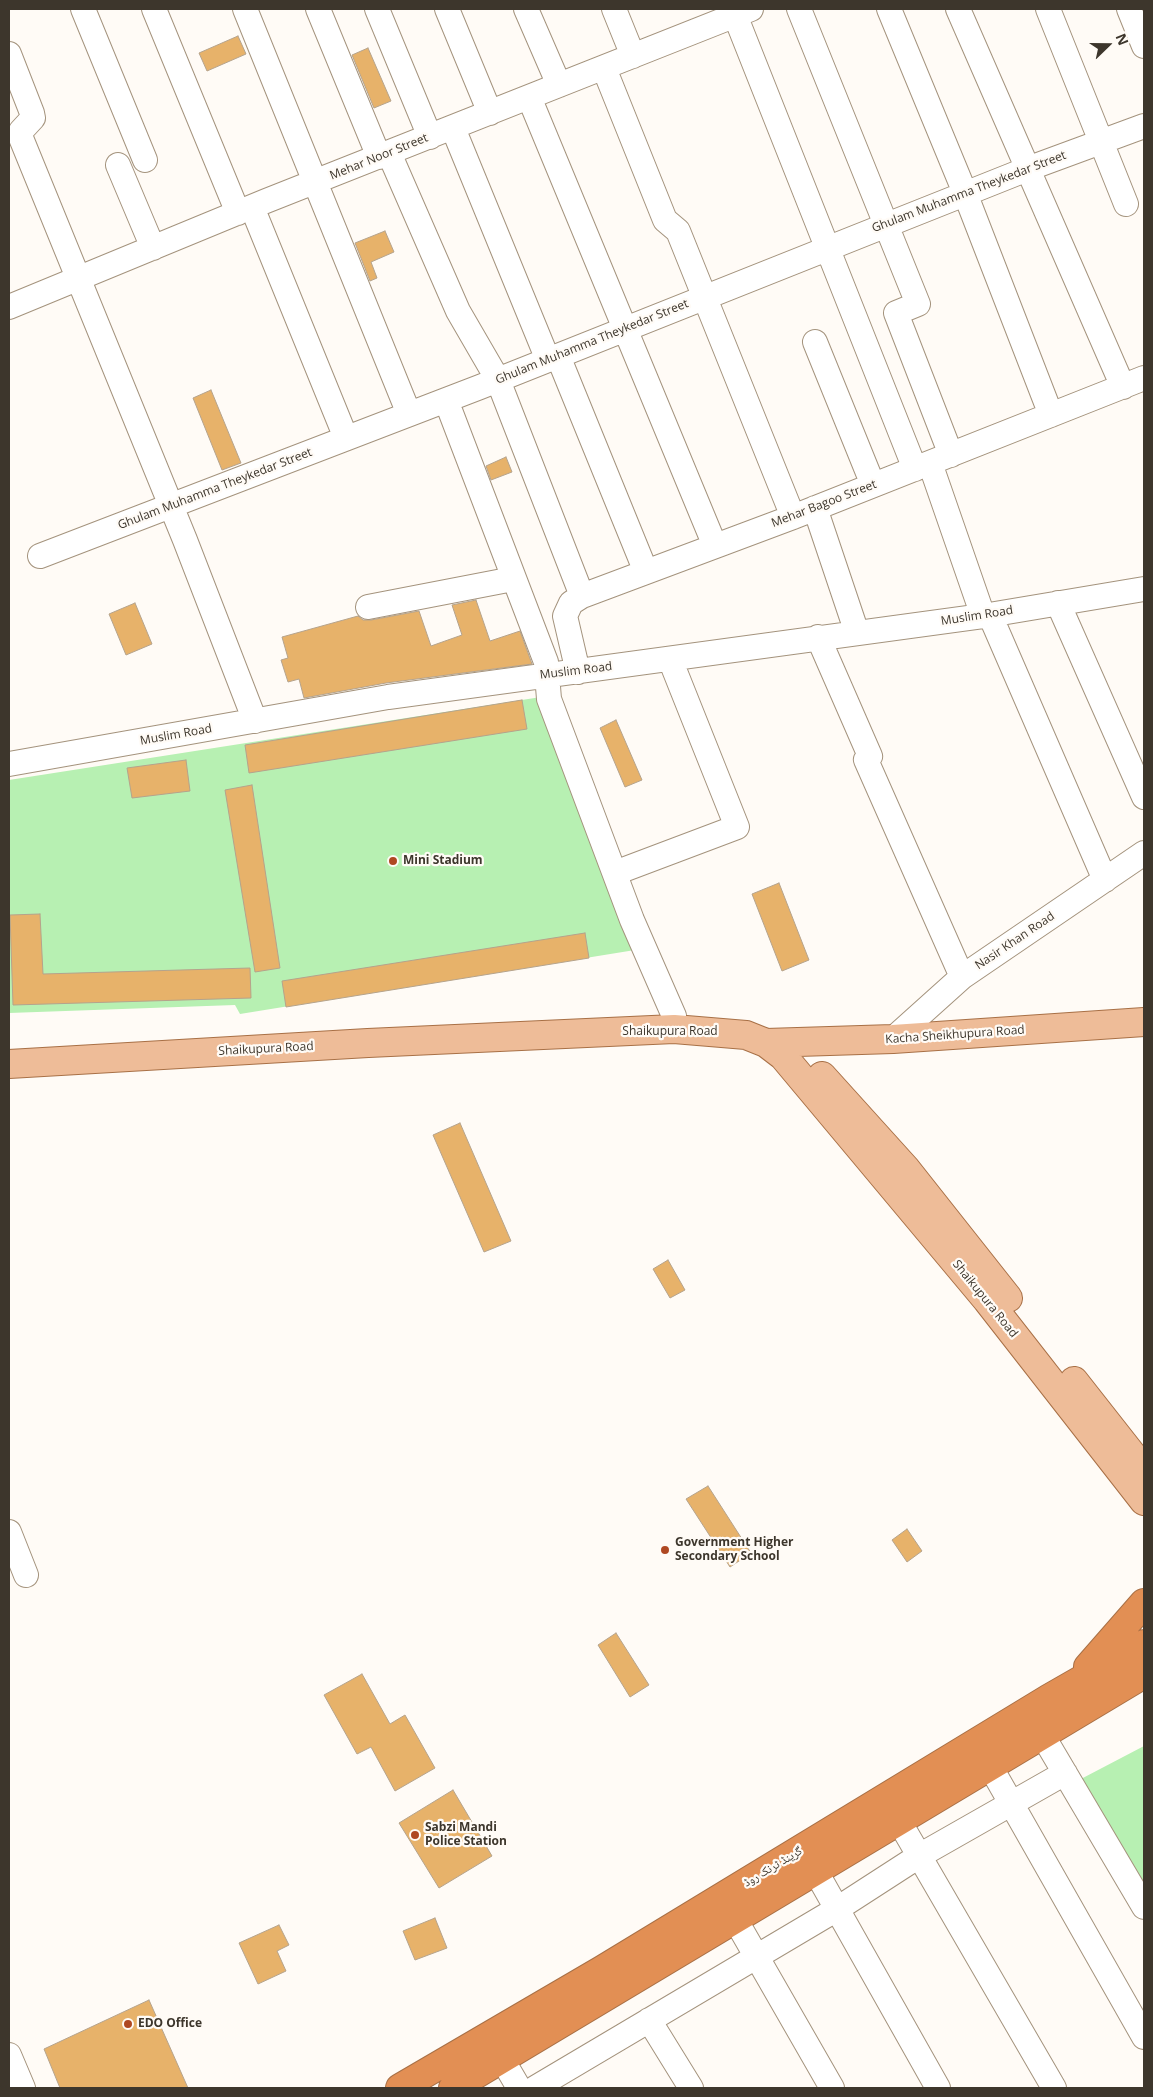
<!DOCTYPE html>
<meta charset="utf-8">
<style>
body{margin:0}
#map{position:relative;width:1153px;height:2097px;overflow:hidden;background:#fffbf6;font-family:"Open Sans",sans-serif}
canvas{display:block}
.frame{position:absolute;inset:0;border:10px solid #3d362c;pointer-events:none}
.north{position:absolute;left:1083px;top:20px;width:50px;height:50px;-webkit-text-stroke:4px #fffbf6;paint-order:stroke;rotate:68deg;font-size:14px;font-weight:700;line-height:20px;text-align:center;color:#3d362c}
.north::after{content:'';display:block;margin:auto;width:18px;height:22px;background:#3d362c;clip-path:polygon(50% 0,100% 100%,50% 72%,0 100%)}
</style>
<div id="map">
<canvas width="1153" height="2097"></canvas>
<div class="frame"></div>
<div class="north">N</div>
</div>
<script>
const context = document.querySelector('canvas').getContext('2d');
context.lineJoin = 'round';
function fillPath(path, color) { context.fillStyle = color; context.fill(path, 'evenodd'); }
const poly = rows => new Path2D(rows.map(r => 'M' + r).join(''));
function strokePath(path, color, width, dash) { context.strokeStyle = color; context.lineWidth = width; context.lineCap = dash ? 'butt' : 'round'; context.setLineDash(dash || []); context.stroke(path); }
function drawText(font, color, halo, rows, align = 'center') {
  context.font = font + ' "Open Sans","Noto Naskh Arabic",sans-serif'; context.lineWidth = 4.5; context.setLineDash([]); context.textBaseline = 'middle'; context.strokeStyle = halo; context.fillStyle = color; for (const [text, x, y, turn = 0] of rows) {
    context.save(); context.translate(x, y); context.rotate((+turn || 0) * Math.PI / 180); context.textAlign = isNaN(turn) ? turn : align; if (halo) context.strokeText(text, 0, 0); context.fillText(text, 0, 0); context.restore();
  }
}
fillPath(poly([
 [541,697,635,950,240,1014,235,1005,9,1013,9,780],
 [1144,1746,1144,1889,1079,1780]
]), '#b7f0b2');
const building = poly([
 [238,36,246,54,207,71,199,53,238,36],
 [368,48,391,101,374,108,352,55,368,48],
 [385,231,394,252,371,262,377,278,370,281,355,243,385,231],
 [211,390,241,463,222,470,193,398,211,390],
 [506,457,512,472,491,480,486,466,506,457],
 [476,600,490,641,520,631,532,664,386,683,304,698,299,679,288,682,281,660,288,658,282,637,358,616,363,620,371,620,419,611,431,646,462,635,452,605,476,600],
 [135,603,152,644,126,655,109,614,135,603],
 [522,700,527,729,249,773,245,745,522,700],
 [616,720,642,780,625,787,600,728,616,720],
 [186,760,190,791,132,798,127,768,186,760],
 [252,785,280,968,255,972,225,790,252,785],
 [779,883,809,960,782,971,752,894,779,883],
 [40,914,43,974,250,968,251,998,13,1005,10,915,40,914],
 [585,933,589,958,286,1007,282,981,585,933],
 [460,1123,511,1241,484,1252,433,1135,460,1123],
 [668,1260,685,1290,670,1298,653,1269,668,1260],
 [708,1486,751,1553,730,1567,686,1499,708,1486],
 [907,1529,922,1551,907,1562,892,1540,907,1529],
 [616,1633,649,1685,630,1697,598,1645,616,1633],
 [362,1674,390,1724,405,1715,435,1768,395,1791,371,1747,357,1754,324,1695,362,1674],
 [453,1790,492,1856,439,1888,399,1823,453,1790],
 [435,1918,447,1948,415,1960,403,1931,435,1918],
 [279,1925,289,1945,277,1951,286,1971,258,1984,239,1943,279,1925],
 [149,2000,188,2088,60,2088,44,2049,149,2000]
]);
fillPath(building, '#e7b26a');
strokePath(building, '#b5a38c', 1);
const minor = poly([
 [83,9,145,160],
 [154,9,238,213],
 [245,9,409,414],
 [318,9,379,157],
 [377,9,430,137],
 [447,9,490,113],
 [526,9,559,85],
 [614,9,633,56],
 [799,9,918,304,896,313,951,455],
 [889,9,965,193,1051,415],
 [958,9,1123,387],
 [1048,9,1126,204],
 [1129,9,1144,46],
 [735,15,915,469],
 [9,54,32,113,33,118,21,131,21,138,185,540,255,721],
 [604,68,665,220,678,231,793,517],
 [529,97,715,546],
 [453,128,548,360],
 [389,153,458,311,498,380,582,596],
 [118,165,153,248],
 [252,207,346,438],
 [9,307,266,201,751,9],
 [815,342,873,485],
 [558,356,646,572],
 [446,400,546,662,549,699,632,920,674,1016],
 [930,463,983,616],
 [815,508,857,633],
 [40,556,480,387,1030,168,1144,126],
 [1058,603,1144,797],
 [368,607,513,579],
 [990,615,1105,880],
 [818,637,870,756,866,760,962,977],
 [578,672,565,616,571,603,582,596,793,517,1144,378],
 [9,764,388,697,983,616,1144,589],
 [615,873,737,827,670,659],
 [893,1039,962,977,1144,853],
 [9,1532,26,1575],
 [1043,1736,1144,1907],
 [990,1766,1144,2037],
 [899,1821,1054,2088],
 [815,1870,938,2088],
 [735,1919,832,2088],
 [649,2020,691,2088],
 [9,2055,23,2088],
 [502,2059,519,2088],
 [535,2088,837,1909,919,1856,1065,1773]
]);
const major = poly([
 [766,1043,893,1039,1144,1022],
 [9,1064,368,1043,674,1029,746,1035,766,1043,783,1056,987,1300,1144,1501],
 [822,1076,906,1169,1008,1298],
 [1074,1381,1144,1470]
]);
const highway = poly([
 [1088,1667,1144,1603],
 [400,2088,602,1970,1048,1699,1144,1644],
 [453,2088,1144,1674]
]);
strokePath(minor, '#a4937d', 26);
strokePath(major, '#a87046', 30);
strokePath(highway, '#a87046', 30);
strokePath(minor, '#fff', 24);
strokePath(major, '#eebc98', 28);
strokePath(highway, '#e28f54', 28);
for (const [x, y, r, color] of [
 [393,861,5,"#af4822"],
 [665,1550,5,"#af4822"],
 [415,1835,5,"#af4822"],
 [128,2024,5,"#af4822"]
]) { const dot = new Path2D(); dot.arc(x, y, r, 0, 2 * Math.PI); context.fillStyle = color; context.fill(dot); strokePath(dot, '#fffbf6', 2); }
drawText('12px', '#3d362c', '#fffbf6', [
 ["Mehar Noor Street",379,157,-22],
 ["Ghulam Muhamma Theykedar Street",969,192,-21],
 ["Ghulam Muhamma Theykedar Street",592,342,-22],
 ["Ghulam Muhamma Theykedar Street",215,489,-21],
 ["Mehar Bagoo Street",824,504,-21],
 ["Muslim Road",977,616,-9],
 ["Muslim Road",576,671,-7],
 ["Muslim Road",176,735,-10],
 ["Nasir Khan Road",1015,941,-34],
 ["Shaikupura Road",670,1032],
 ["Kacha Sheikhupura Road",955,1035,-4],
 ["Shaikupura Road",266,1049,-3],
 ["Shaikupura Road",985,1299,51],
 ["گرینڈ ٹرنک روڈ",773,1867,-31]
]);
drawText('bold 12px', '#3d362c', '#fffbf6', [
 ["Mini Stadium",403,861],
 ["Government Higher",675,1543],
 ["Secondary School",675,1557],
 ["Sabzi Mandi",425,1828],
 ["Police Station",425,1842],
 ["EDO Office",138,2024]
], 'left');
</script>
